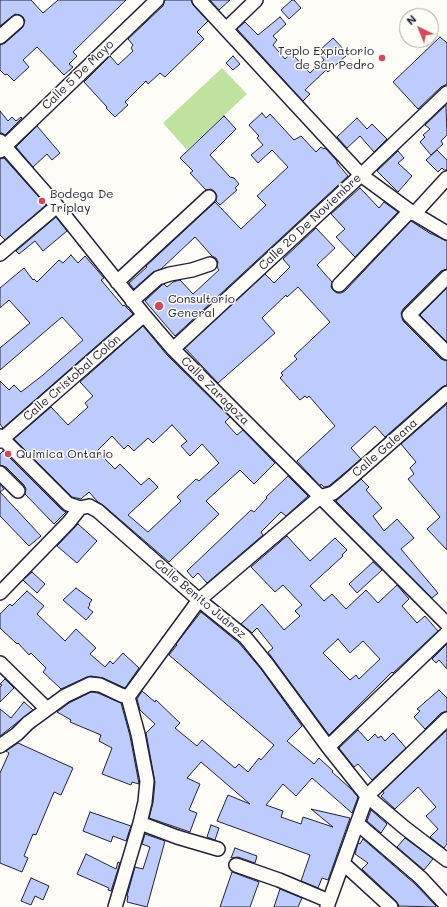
<!DOCTYPE html>
<meta charset="utf-8">
<style>
body{margin:0}
#map{position:relative;width:447px;height:907px;overflow:hidden;background:#fdfcf7;font-family:Mali,sans-serif}
canvas{display:block}
.north{position:absolute;left:399px;top:8px;width:40px;height:40px;box-sizing:border-box;background:#fdfcf7;border:1px solid #a5a5ac;border-radius:50%;rotate:317deg;font-size:11px;font-weight:700;line-height:16px;text-align:center;color:#22223b}
.north::after{content:'';display:block;margin:auto;width:14px;height:18px;background:#d1495b;clip-path:polygon(50% 0,100% 100%,50% 72%,0 100%)}
</style>
<div id="map">
<canvas width="447" height="907"></canvas>
<div class="north">N</div>
</div>
<script>
const context = document.querySelector('canvas').getContext('2d');
context.lineJoin = 'round';
function fillPath(path, color) { context.fillStyle = color; context.fill(path, 'evenodd'); }
const poly = rows => new Path2D(rows.map(r => 'M' + r).join(''));
function strokePath(path, color, width, dash) { context.strokeStyle = color; context.lineWidth = width; context.lineCap = dash ? 'butt' : 'round'; context.setLineDash(dash || []); context.stroke(path); }
function drawText(font, color, halo, rows, align = 'center') {
  context.font = font + ' Mali,sans-serif'; context.lineWidth = 3; context.setLineDash([]); context.textBaseline = 'middle'; context.strokeStyle = halo; context.fillStyle = color; for (const [text, x, y, turn = 0] of rows) {
    context.save(); context.translate(x, y); context.rotate((+turn || 0) * Math.PI / 180); context.textAlign = isNaN(turn) ? turn : align; if (halo) context.strokeText(text, 0, 0); context.fillText(text, 0, 0); context.restore();
  }
}
fillPath(poly([
 [222,68,247,94,187,150,163,123]
]), '#bfe39e');
const building = poly([
 [0,0,31,0,43,13,58,0,126,0,73,52,77,56,69,64,73,67,64,75,37,47,23,60,29,67,14,81,7,74,5,75,0,70,0,45,5,43,22,28,25,21,23,17,20,15,15,14,0,26,0,0],
 [165,0,191,0,193,5,208,21,197,32,204,39,165,77,160,73,148,84,146,81,125,102,128,105,115,117,106,108,107,107,84,82,110,56,118,65,133,51,131,48,133,45,128,39,163,6,165,0],
 [210,0,230,0,219,10,210,0],
 [292,0,294,0,301,8,289,19,281,10,292,0],
 [280,17,286,24,273,36,277,40,273,45,285,59,291,53,310,73,324,60,318,52,333,38,348,54,328,72,326,70,305,90,310,94,303,101,237,29,245,22,258,35,280,17],
 [440,37,447,43,447,84,441,87,418,109,393,82,440,37],
 [233,56,240,64,233,70,226,63,233,56],
 [446,105,447,135,441,141,443,144,431,155,420,142,425,137,423,135,430,129,425,125,446,105],
 [0,111,8,121,12,117,16,121,21,117,22,118,5,135,0,132,0,111],
 [262,113,266,118,270,114,294,140,301,136,316,152,321,147,324,149,325,148,337,161,337,163,348,176,175,336,145,301,162,285,164,284,167,287,173,282,180,280,193,294,219,270,217,267,218,262,216,258,212,256,195,237,161,269,153,272,134,289,129,283,147,267,146,266,215,202,241,229,266,205,257,196,288,167,272,150,258,163,251,155,263,145,257,138,259,136,249,125,262,113],
 [224,116,236,129,210,155,230,177,234,178,239,184,235,188,237,190,220,205,216,201,217,196,215,192,211,189,206,190,190,173,193,171,180,158,224,116],
 [357,118,367,129,372,124,387,139,374,152,360,136,347,148,337,137,357,118],
 [37,126,60,153,52,160,47,154,33,167,16,147,37,126],
 [437,150,447,160,447,170,444,170,442,168,438,172,426,160,437,150],
 [398,151,404,158,398,163,412,176,398,192,377,171,398,151],
 [4,158,46,205,5,240,0,235,0,159,4,158],
 [360,188,379,208,384,202,398,212,355,257,336,237,345,229,331,214,360,188],
 [56,217,67,231,43,251,35,241,19,254,16,251,56,217],
 [411,221,431,234,432,234,447,241,447,269,441,271,403,309,401,313,403,321,441,359,447,361,447,385,442,387,385,437,375,426,351,448,361,459,329,486,324,487,321,484,320,486,297,461,335,426,309,396,307,398,305,396,300,400,280,378,283,375,281,373,297,359,294,356,330,322,298,287,287,297,286,295,262,318,275,333,218,383,185,348,265,274,274,283,290,267,283,259,316,228,335,248,317,265,332,282,331,287,333,290,337,293,341,293,345,291,411,221],
 [71,255,78,263,85,256,104,278,101,280,123,306,124,305,133,314,3,428,0,424,0,381,9,390,14,385,21,392,43,375,83,340,62,317,0,370,0,348,30,323,9,300,0,308,0,288,24,268,33,280,34,279,37,282,59,260,63,263,71,255],
 [447,288,447,342,420,315,447,288],
 [143,326,167,355,230,417,225,422,237,435,243,430,275,463,254,484,240,470,206,501,219,514,169,562,103,505,98,502,89,492,81,499,72,497,14,439,51,407,68,425,88,407,85,403,93,396,80,382,143,326],
 [172,425,187,441,181,446,190,456,202,444,219,463,199,481,196,479,177,497,181,501,148,532,128,515,158,487,149,478,141,485,120,464,115,469,97,451,112,436,124,449,128,445,134,451,148,438,153,443,172,425],
 [447,404,447,550,427,529,440,517,408,479,414,474,410,468,416,462,401,444,447,404],
 [3,451,62,510,66,512,54,524,25,494,26,489,24,485,6,467,0,465,0,454,3,451],
 [288,476,308,496,286,516,281,512,261,532,263,535,207,583,198,573,193,578,187,571,251,510,254,512,267,498,266,497,288,476],
 [361,479,369,487,366,490,382,508,373,516,384,531,397,519,414,538,401,549,438,593,432,598,336,501,361,479],
 [0,484,4,489,0,492,41,536,29,546,0,516,0,484],
 [78,524,97,541,77,563,57,546,78,524],
 [287,536,310,561,335,538,347,550,342,555,343,556,310,586,324,601,332,594,346,609,366,590,378,603,397,585,409,599,402,606,417,623,425,616,438,631,393,673,392,672,329,735,268,652,273,648,257,628,252,633,241,624,262,604,284,630,300,616,295,611,302,605,283,585,275,592,251,567,287,536],
 [338,639,350,653,363,641,380,659,359,679,356,675,350,680,323,653,338,639],
 [373,562,382,570,357,593,349,584,373,562],
 [32,572,45,584,37,593,23,580,32,572],
 [76,588,92,600,89,604,90,605,88,608,93,612,86,620,63,600,76,588],
 [27,591,44,606,37,614,65,641,76,629,96,648,90,654,105,667,110,661,113,664,123,653,139,668,125,688,103,678,91,676,87,677,61,689,43,672,46,668,31,653,29,655,18,643,17,644,0,628,0,614,10,604,12,606,27,591],
 [201,612,239,643,261,669,302,726,287,741,314,764,319,758,333,771,332,772,351,789,358,797,352,813,312,778,296,796,283,784,266,805,283,811,281,817,301,824,303,817,333,827,311,809,350,818,328,880,322,878,318,888,301,881,310,855,217,821,228,795,250,804,201,762,187,778,200,784,189,810,197,813,190,832,149,818,153,803,155,782,146,733,155,724,140,710,137,699,142,691,155,702,156,700,180,723,175,728,197,746,202,740,235,768,239,764,248,772,259,758,261,760,274,745,169,655,177,645,176,644,201,612],
 [447,644,447,669,439,660,436,663,432,659,447,644],
 [5,679,14,688,0,702,0,687,2,685,0,684,5,679],
 [439,690,447,698,447,711,441,713,425,729,414,717,420,711,417,709,439,690],
 [91,692,98,693,121,703,130,736,139,784,132,782,131,785,102,774,112,748,99,741,101,735,70,722,71,720,57,712,69,703,91,692],
 [24,702,33,710,0,736,0,709,11,718,24,702],
 [358,730,368,741,375,734,378,738,381,736,385,741,393,733,406,748,372,780,358,764,354,767,339,748,358,730],
 [447,730,447,844,444,848,430,837,438,829,426,816,436,807,418,787,395,809,381,796,384,793,383,791,447,730],
 [18,743,73,768,61,795,54,792,36,835,33,834,24,856,28,858,22,872,0,863,0,773,9,753,6,751,18,743],
 [371,810,387,824,381,833,367,821,371,810],
 [90,812,131,826,126,841,113,836,111,842,83,831,90,812],
 [211,825,219,828,215,840,207,837,211,825],
 [145,834,165,841,147,907,127,902,128,896,127,896,135,867,143,869,150,847,142,844,145,834],
 [405,838,433,859,424,870,397,847,405,838],
 [363,839,415,884,436,906,435,907,399,906,396,901,362,869,368,863,355,854,358,843,360,844,363,839],
 [235,848,257,856,255,863,238,857,231,858,235,848],
 [86,854,116,869,118,862,120,863,111,891,108,890,109,888,77,874,86,854],
 [232,872,259,882,250,907,220,907,232,872],
 [31,878,49,886,43,900,35,896,31,905,21,901,31,878],
 [280,889,302,898,298,907,274,907,280,889]
]);
fillPath(building, '#beccfd');
strokePath(building, '#22223b', 1);
const minor = poly([
 [199,0,361,175,410,211,447,233],
 [226,29,256,0],
 [0,37,17,22],
 [0,141,57,206,144,315,173,349,447,624],
 [0,151,157,0],
 [414,214,447,178],
 [0,254,57,206],
 [447,277,409,315,447,353],
 [117,282,209,197],
 [339,285,410,211],
 [132,301,158,278,170,274,192,270,210,264],
 [173,349,361,175,447,93],
 [0,436,68,504,80,508,89,506,98,511,199,600,245,637,267,664,328,747,367,796,405,828,447,860],
 [0,441,144,315],
 [0,473,18,491],
 [0,593,69,522,80,508],
 [0,663,47,709],
 [128,697,199,600,320,497,333,493,344,484,447,393],
 [0,746,17,734,28,723,65,696,90,684,100,685,121,695,128,697],
 [328,747,447,633],
 [140,823,177,837,218,849],
 [358,824,421,878,447,906],
 [344,864,391,907],
 [236,865,279,880,329,901],
 [115,907,140,823,145,802,147,781,138,734,128,697],
 [327,907,367,796,447,719]
]);
strokePath(minor, '#22223b', 16);
strokePath(minor, '#fdfcf7', 13);
for (const [x, y, r, color] of [
 [382,58,4,"#d1495b"],
 [42,201,4,"#d1495b"],
 [159,306,5,"#d1495b"],
 [8,454,4,"#d1495b"]
]) { const dot = new Path2D(); dot.arc(x, y, r, 0, 2 * Math.PI); context.fillStyle = color; context.fill(dot); strokePath(dot, '#fdfcf7', 1.5); }
drawText('12px', '#22223b', '#fdfcf7', [
 ["Teplo Expiatorio",374,51,"right"],
 ["de San Pedro",374,65,"right"],
 ["Bodega De",50,194],
 ["Triplay",50,208],
 ["Consultorio",168,299],
 ["General",168,313],
 ["Quimica Ontario",16,454]
], 'left');
drawText('12px', '#22223b', '#fdfcf7', [
 ["Calle 5 De Mayo",78,75,-44],
 ["Calle 20 De Noviembre",310,222,-43],
 ["Calle Cristobal Colón",72,378,-41],
 ["Calle Zaragoza",215,391,45],
 ["Calle Galeana",385,448,-41],
 ["Calle Benito Juárez",200,599,40]
]);
</script>
